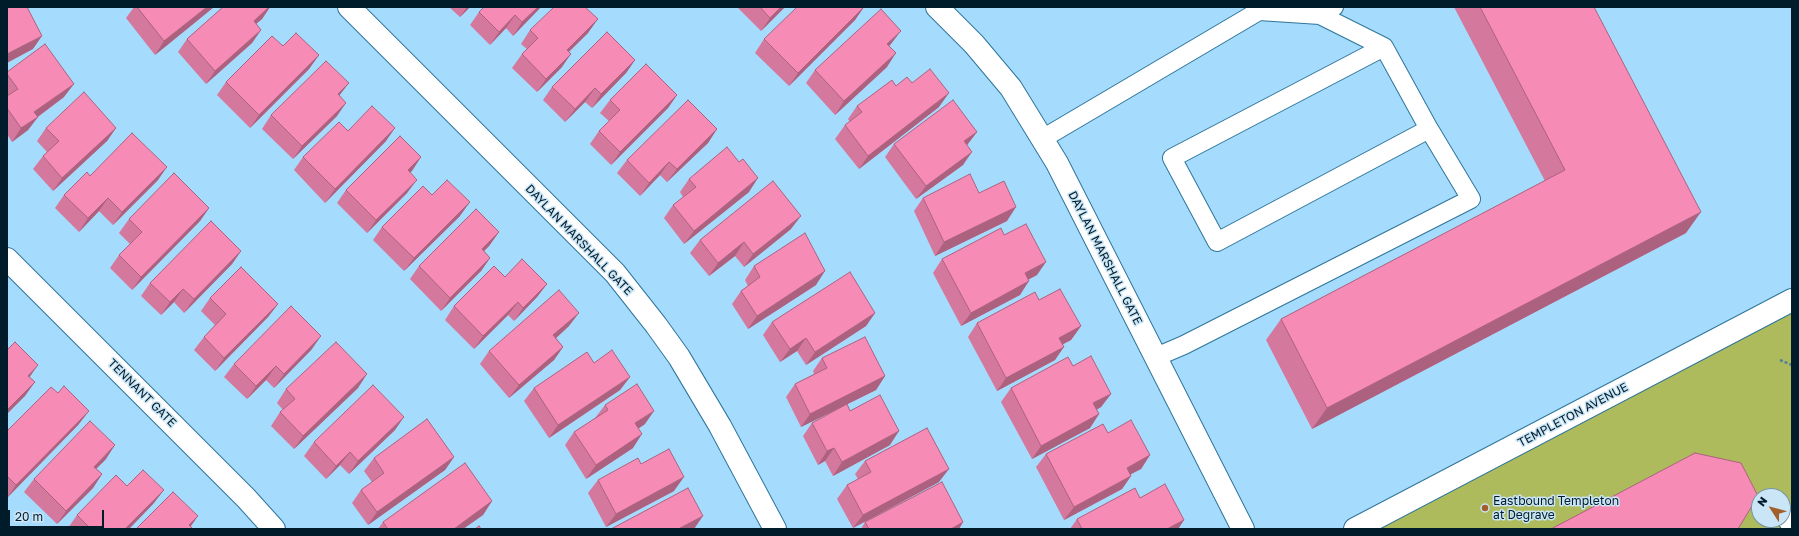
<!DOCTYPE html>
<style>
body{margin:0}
#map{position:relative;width:1799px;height:536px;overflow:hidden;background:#a5dbfd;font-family:"Golos Text",sans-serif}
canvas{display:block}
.frame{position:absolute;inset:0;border:8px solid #001c2b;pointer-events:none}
.north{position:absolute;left:1751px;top:488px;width:40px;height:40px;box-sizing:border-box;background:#cae5f5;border:1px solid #7995a4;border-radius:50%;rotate:306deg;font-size:11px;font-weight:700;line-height:16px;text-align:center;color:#001c2b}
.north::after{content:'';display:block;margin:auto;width:14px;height:18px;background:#a15f2b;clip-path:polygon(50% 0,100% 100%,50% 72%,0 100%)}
.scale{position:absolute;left:8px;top:510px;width:96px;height:18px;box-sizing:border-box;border:2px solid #001c2b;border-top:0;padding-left:5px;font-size:12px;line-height:14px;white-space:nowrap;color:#001c2b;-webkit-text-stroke:3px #cae5f5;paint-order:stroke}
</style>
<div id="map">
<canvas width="1799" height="536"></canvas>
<div class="frame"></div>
<div class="north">N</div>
<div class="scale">20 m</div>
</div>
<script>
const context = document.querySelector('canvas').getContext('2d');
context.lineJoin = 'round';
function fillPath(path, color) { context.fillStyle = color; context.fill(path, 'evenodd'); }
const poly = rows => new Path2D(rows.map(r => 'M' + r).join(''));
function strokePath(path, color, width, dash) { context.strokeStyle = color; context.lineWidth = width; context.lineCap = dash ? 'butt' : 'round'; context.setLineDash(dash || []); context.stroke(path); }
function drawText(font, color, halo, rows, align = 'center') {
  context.font = font + ' "Golos Text",sans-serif'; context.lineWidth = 3; context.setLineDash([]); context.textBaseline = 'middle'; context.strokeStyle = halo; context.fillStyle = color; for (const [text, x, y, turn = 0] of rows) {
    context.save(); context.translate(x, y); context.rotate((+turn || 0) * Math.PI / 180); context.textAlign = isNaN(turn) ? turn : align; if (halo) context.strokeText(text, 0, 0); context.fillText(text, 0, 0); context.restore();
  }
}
fillPath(poly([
 [1792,300,1792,529,1354,529],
 [1759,496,1783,496,1783,520,1759,520]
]), '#aebb5d');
const service = poly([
 [1384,47,1172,158,1217,242,1429,129],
 [1042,139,1259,11,1320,15],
 [1156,357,1184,345,1471,199,1429,129,1384,47,1320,15,1334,7],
 [1783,517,1787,520,1792,528]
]);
const minor = poly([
 [349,7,615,273,656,325,679,357,720,426,775,529],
 [937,7,974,44,1011,88,1057,163,1243,529],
 [7,259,246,498,274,529]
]);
const tertiary = poly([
 [1355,529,1792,300]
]);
strokePath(service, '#2e759a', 20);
strokePath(minor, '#2e759a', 24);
strokePath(tertiary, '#2e759a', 24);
strokePath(poly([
 [1780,360,1792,365]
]), '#568099', 2.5, [3, 2]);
strokePath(service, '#fff', 18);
strokePath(minor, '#fff', 22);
strokePath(tertiary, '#fff', 22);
fillPath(poly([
 [134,7,214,7,155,55,126,18],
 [223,7,270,7,262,19,256,24,261,30,252,43,206,84,178,52,187,39],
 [449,7,470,7,460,17],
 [541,7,513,36,506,28,490,45,470,25,479,12],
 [737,7,785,7,761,31],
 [864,7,855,20,789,86,755,53,764,39],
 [1454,7,1594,7,1686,233,1312,429,1266,340,1281,319,1545,181],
 [530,30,588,33,569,52,562,67,537,92,512,68,522,54,527,49,521,44],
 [891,44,889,46,887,67,835,115,806,83,815,70],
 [283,46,319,55,309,69,250,128,217,95,226,82],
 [635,60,626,73,592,108,585,102,565,122,543,100,552,87],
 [7,72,64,97,38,117,28,130,12,142,7,134],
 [912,83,939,107,859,169,835,139,845,125,850,122,848,119,857,106,896,86],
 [677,95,668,108,611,165,590,144,599,131,609,121,600,113,610,100],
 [340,96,337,116,293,159,262,129,271,115],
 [46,128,116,128,107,141,53,191,33,169,43,156,47,152,37,141],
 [717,129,708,143,667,182,660,175,640,196,617,173,627,160],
 [348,131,386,141,325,203,294,170,303,157],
 [977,132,967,145,963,165,916,199,885,157,894,144],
 [421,157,410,173,407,193,367,233,337,203,346,190],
 [689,179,749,192,684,244,664,218,673,205,683,197,680,192],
 [158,180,113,225,99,211,79,232,55,208,64,195],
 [979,193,1007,221,935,256,914,211,923,198],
 [432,195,460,216,404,271,373,240,382,227],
 [209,208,200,221,132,290,110,268,119,255,130,244,119,233,129,219],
 [791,229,744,267,735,256,709,276,690,253,700,240],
 [499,232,489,246,484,251,490,258,481,271,441,311,410,279,419,266],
 [1004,235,1037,275,1028,280,1020,295,961,326,933,273,942,259],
 [241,251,232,264,184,313,174,302,161,315,141,296,150,283],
 [754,266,816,285,748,329,732,304,741,291,748,286,745,280],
 [505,277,547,284,537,297,514,321,508,315,474,349,445,320,454,306],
 [210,298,278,304,268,317,215,371,194,350,204,337,215,325,201,311],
 [1039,300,1081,326,1071,340,1063,344,1055,360,997,391,968,337,977,323],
 [875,313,866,326,806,365,797,351,780,362,763,335,772,322],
 [569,326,556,338,563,347,554,360,509,398,480,364,489,351],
 [312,349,274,388,266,380,247,399,224,377,234,364],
 [822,358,885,376,876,390,801,427,786,397,795,384,814,374,813,371],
 [1073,366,1111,394,1101,407,1096,410,1099,414,1090,428,1032,459,1001,402,1011,388],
 [630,377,620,390,549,438,524,401,534,388],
 [358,388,294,449,271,426,280,412,283,410,277,403,286,389],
 [605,405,645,424,639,428,633,448,586,479,565,445,574,432,595,418],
 [850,411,890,445,833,476,825,461,818,465,803,436,812,423],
 [79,424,7,498,7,431],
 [395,430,349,474,340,465,326,479,304,456,314,442],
 [1108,433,1150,455,1141,469,1130,474,1131,476,1122,489,1064,520,1036,467,1046,454],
 [454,457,445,470,368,525,352,503,361,490,372,482,364,471,374,458],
 [106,459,96,469,102,474,93,488,57,524,24,492,34,479],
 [865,461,939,482,853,528,837,499,847,485,858,479,855,474],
 [598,480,674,491,606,527,588,493],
 [127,486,154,503,129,529,68,529,68,528,77,515],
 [1140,498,1184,520,1178,529,1070,529,1077,519],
 [492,501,483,515,463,529,378,529,383,522],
 [865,522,963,522,959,529,861,529]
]), '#d4789d');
fillPath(poly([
 [207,7,214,7,155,55,164,41],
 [269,7,270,7,262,19,244,34,254,21],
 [467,7,470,7,460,17],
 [538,7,541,7,513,36,522,22],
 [781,7,785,7,761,31,770,18],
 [864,7,855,20,789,86,798,73],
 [515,15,506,28,490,45,499,32],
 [598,19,588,33,557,63,567,50],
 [261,30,252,43,206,84,215,71],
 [901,31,891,44,878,57,887,44],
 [42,36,33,49,7,63,7,54],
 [896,53,887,67,835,115,844,101],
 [571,54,562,67,537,92,546,79],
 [319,55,309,69,250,128,259,115],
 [635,60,626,73,592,108,601,94],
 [349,83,339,96,338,94],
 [74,84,64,97,25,126,34,112],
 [595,88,585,102,565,122,575,109],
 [949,93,939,107,859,169,868,156],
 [677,95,668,108,611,165,620,152],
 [346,103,337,116,293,159,302,146],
 [38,117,28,130,12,142,21,128],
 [116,128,107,141,53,191,62,178],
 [395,128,386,141,325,203,335,189],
 [717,129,708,143,667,182,677,169],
 [977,132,967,145,964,141],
 [972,152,963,165,916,199,926,186],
 [421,157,412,171,398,184,408,170],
 [669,162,660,175,640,196,649,183],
 [167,167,158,180,113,225,122,212],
 [758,178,749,192,684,244,694,231],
 [417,180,407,193,367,233,376,220],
 [108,198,99,211,79,232,88,218],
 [470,202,460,216,404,271,414,258],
 [1016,207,1007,221,935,256,944,242],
 [209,208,200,221,132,290,141,277],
 [1701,212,1686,233,1312,429,1327,408],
 [801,216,791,229,744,267,753,254],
 [499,232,489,246,472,263,482,249],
 [744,242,735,256,709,276,718,263],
 [241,251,232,264,184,313,194,299],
 [490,258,481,271,441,311,450,298],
 [1046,262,1037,275,1015,286,1025,273],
 [825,271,816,285,748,329,757,316],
 [1029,281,1020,295,961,326,971,313],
 [547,284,537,297,514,321,523,308],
 [183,289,174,302,161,315,170,302],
 [518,302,508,315,474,349,483,336],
 [278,304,268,317,215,371,224,358],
 [579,313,569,326,544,349,553,335],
 [875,313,866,326,806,365,815,352],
 [1081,326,1071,340,1050,351,1059,338],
 [321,336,312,349,274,388,284,374],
 [806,338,797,351,780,362,790,349],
 [563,347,554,360,509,398,519,385],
 [1064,347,1055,360,997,391,1006,378],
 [38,365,29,378,28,376],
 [276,366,266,380,247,399,256,386],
 [367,374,358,388,294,449,303,436],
 [885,376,876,390,801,427,810,414],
 [630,377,620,390,549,438,558,425],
 [35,382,25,396,7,414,7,410],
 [1111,394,1101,407,1084,417,1093,403],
 [89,411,79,424,7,498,16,485],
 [654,411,645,424,626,437,635,423],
 [1099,414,1090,428,1032,459,1041,446],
 [404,417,395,430,349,474,358,461],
 [899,431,890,445,833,476,842,462],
 [642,434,633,448,586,479,596,465],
 [115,445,106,459,85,480,94,467],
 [834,448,825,461,818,465,827,451],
 [350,452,340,465,326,479,336,466],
 [1150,455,1141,469,1118,481,1127,468],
 [454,457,445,470,368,525,377,512],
 [949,469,939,482,853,528,863,515],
 [102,474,93,488,57,524,66,511],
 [1131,476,1122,489,1064,520,1074,507],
 [684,477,674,491,606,527,616,514],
 [164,490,154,503,129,529,125,529],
 [492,501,483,515,463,529,454,529],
 [198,516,189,529,189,525],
 [703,516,694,529,680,529,680,528],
 [1184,520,1178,529,1167,529],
 [963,522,959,529,951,529]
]), '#ac627f');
const building = poly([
 [7,7,27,7,42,36,7,54,7,7],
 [137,7,207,7,164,41,137,7],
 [223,7,269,7,254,21,261,30,215,71,187,39,223,7],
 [484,7,538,7,522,22,515,15,499,32,479,12,484,7],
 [554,7,585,7,598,19,567,50,571,54,546,79,522,54,538,38,530,30,554,7],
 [760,7,781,7,770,18,760,7],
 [797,7,864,7,798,73,764,39,797,7],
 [1480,7,1594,7,1701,212,1327,408,1281,319,1565,170,1480,7],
 [881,9,901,31,887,44,896,53,844,101,815,70,881,9],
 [607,32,635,60,601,94,595,88,575,109,552,87,607,32],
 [296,33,319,55,259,115,226,82,272,36,283,46,296,33],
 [45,44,74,84,34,112,38,117,21,128,7,108,7,96,18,89,7,74,7,72,45,44],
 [326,61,349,83,338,94,346,103,302,146,271,115,326,61],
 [646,64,677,95,620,152,599,131,620,110,610,100,646,64],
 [930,69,949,93,868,156,845,125,862,112,857,106,892,80,896,86,907,77,912,83,930,69],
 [84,92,116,128,62,178,43,156,59,141,46,128,84,92],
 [688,100,717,129,677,169,669,162,649,183,627,160,688,100],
 [953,100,977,132,964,141,972,152,926,186,894,144,953,100],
 [372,106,395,128,335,189,303,157,339,122,348,131,372,106],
 [132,133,167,167,122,212,108,198,88,218,64,195,87,172,90,176,132,133],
 [400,136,421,157,408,170,417,180,376,220,346,190,400,136],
 [727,147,739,162,743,159,758,178,694,231,673,205,696,187,689,179,727,147],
 [174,173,209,208,141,277,119,255,142,232,129,219,174,173],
 [970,174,979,193,1004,181,1016,207,944,242,923,198,970,174],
 [447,180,470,202,414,258,382,227,423,186,432,195,447,180],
 [773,181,801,216,753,254,744,242,718,263,700,240,773,181],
 [476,209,499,232,482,249,490,258,450,298,419,266,476,209],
 [211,221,241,251,194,299,183,289,170,302,150,283,211,221],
 [1026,224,1046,262,1025,273,1029,281,971,313,942,259,1001,228,1004,235,1026,224],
 [805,233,825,271,757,316,741,291,760,277,754,266,805,233],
 [522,259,547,284,523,308,518,302,483,336,454,306,494,266,505,277,522,259],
 [241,267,278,304,224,358,204,337,226,314,210,298,241,267],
 [850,272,875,313,815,352,806,338,790,349,772,322,850,272],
 [1060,289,1081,326,1059,338,1064,347,1006,378,977,323,1035,292,1039,300,1060,289],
 [559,290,579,313,553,335,563,347,519,385,489,351,559,290],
 [291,306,321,336,284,374,276,366,256,386,234,364,291,306],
 [865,337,885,376,810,414,795,384,827,368,822,358,865,337],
 [15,342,38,365,28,376,35,382,7,410,7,350,15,342],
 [336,342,367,374,303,436,280,412,295,399,286,389,336,342],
 [612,350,630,377,558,425,534,388,587,352,594,363,612,350],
 [1091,356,1111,394,1093,403,1099,414,1041,446,1011,388,1068,357,1073,366,1091,356],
 [637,384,654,411,635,423,642,434,596,465,574,432,608,410,605,405,637,384],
 [373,385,404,417,358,461,350,452,336,466,314,442,373,385],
 [64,386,89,411,16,485,7,476,7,460,8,459,7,458,7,431,51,387,58,393,64,386],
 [880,395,899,431,842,462,834,448,827,451,812,423,847,404,850,411,880,395],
 [427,419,454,457,377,512,361,490,384,473,374,458,427,419],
 [1131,420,1150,455,1127,468,1131,476,1074,507,1046,454,1103,424,1108,433,1131,420],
 [90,421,115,445,94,467,102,474,66,511,34,479,90,421],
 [927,428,949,469,863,515,847,485,871,472,865,461,927,428],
 [669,449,684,477,616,514,598,480,638,458,641,464,669,449],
 [1695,453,1741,463,1758,496,1738,529,1551,529,1695,453],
 [465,463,492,501,454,529,388,529,383,522,465,463],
 [143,470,164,490,125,529,85,529,88,526,77,515,116,475,127,486,143,470],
 [942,482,963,522,951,529,869,529,865,522,942,482],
 [1165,484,1184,520,1167,529,1082,529,1077,519,1135,488,1140,498,1165,484],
 [688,488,703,516,680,528,681,529,611,529,688,488],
 [173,492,198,516,189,525,193,529,136,529,173,492],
 [479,526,481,529,475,529,479,526]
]);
fillPath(building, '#f68cb6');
strokePath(building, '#ac627f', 1);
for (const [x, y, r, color] of [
 [1485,508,4,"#a15f2b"]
]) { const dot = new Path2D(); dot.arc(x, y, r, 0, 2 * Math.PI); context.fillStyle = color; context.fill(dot); strokePath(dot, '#cae5f5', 1.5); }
drawText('12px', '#001c2b', '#cae5f5', [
 ["DAYLAN MARSHALL GATE",579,240,46],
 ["DAYLAN MARSHALL GATE",1105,258,63],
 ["TENNANT GATE",142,393,45],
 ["TEMPLETON AVENUE",1573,415,-28]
]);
drawText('12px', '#001c2b', '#cae5f5', [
 ["Eastbound Templeton",1493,501],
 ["at Degrave",1493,515]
], 'left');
</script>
